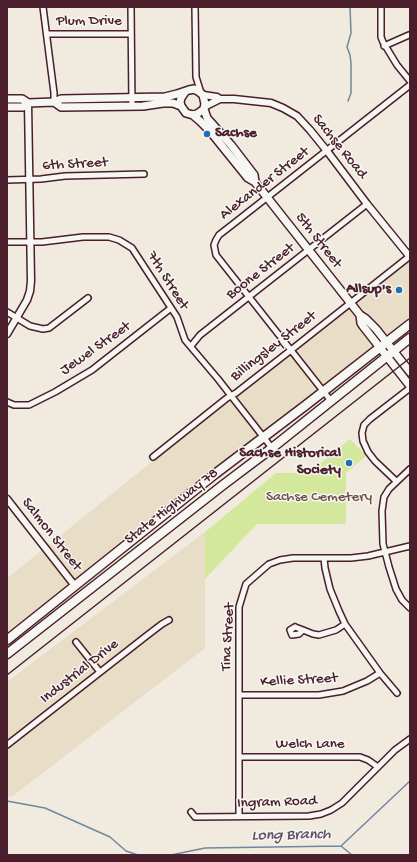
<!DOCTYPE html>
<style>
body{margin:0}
#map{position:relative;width:417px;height:862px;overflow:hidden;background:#f0ebde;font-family:"Gochi Hand",sans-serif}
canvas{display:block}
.frame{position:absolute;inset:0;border:8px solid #4a1f2b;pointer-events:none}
</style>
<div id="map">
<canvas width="417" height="862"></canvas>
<div class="frame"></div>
</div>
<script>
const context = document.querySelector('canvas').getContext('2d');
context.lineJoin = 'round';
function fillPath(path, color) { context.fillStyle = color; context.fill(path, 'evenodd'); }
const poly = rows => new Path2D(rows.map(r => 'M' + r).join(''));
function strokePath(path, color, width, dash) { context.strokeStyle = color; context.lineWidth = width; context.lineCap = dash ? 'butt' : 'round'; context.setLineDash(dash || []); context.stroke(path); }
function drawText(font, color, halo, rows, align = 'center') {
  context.font = font + ' "Gochi Hand",sans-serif'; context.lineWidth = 3; context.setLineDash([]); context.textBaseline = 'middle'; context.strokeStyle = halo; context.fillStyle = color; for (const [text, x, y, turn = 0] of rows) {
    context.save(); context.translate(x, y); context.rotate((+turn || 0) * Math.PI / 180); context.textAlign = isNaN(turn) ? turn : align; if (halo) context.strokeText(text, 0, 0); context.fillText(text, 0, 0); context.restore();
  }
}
fillPath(poly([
 [410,251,410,317,7,635,7,578,45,548,348,303],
 [205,532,205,648,13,796,7,796,7,682]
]), '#e8ddc6');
fillPath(poly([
 [350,439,366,456,346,473,346,524,257,524,205,579,205,532,276,473,309,473]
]), '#d4e89d');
strokePath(poly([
 [348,101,351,93,351,63,350,55,347,47,351,33,350,7],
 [7,801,45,808,110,837,126,851,138,855],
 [341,846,352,855],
 [171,855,205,848,341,846,410,781]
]), '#71879f', 1.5);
const minor = poly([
 [43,7,54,93,54,102],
 [131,7,132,106],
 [195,7,196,77,201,93],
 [381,7,381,37,383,42,397,65,410,81],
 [47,34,131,34],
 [384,46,409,35],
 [7,180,41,179,65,176,144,174],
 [7,242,42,242,83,237,109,237,119,240,132,248,177,317,185,340,218,379,272,448],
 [7,312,30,326,43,329,49,328,88,298],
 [191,346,200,335,367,204],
 [331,401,216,255,214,245,216,240,219,235,237,221,410,85],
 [7,402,14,405,29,405,55,392,92,370,171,308],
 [153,457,227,398,236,393,291,350,410,256],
 [410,469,389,489,384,497,382,511,383,544,389,567,396,589,402,600,410,608],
 [396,481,375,461,368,452,363,441,362,433,364,425,370,419,410,388],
 [324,558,325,568,330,589,339,611,345,624,380,673,397,693],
 [295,627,303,630,299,634,292,635,290,630,295,627],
 [303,630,313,634,319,635,336,630,345,624],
 [76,642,100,672],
 [239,695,319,695,343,691,367,681,380,673],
 [7,745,145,637,162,624,169,620],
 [239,757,360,757,368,760,378,767],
 [191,812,195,817,309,816,321,814,331,810,342,803,395,750,410,739],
 [239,816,239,607,246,584,269,564,280,560,293,558,351,558,368,556,410,546]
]);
const tertiary = poly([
 [203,95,217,97,220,99,234,99,271,103,283,108,297,116,310,130,327,151,367,204,410,257],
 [204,107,220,99],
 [7,334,27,300,30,291,31,281,28,103],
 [7,499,75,586]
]);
const secondary = poly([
 [185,92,181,98,180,102,181,106,186,113,193,115,197,114,204,109],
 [7,99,22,99,28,103,54,102,61,99,165,97,177,94,189,90,194,89,198,91,203,95,205,104,204,109,207,118,231,145,254,175,255,182,360,315,366,319,376,329,410,372],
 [54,102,61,107,143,106,163,103,173,103,181,106],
 [7,107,23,107,28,103],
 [193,115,200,121,210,131,248,178,255,182],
 [360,315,361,323,363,326,410,386]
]);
const primary = poly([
 [7,640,215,474,306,405,410,324],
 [7,654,223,485,272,448,410,338]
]);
strokePath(minor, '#4a1f2b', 8);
strokePath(tertiary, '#4a1f2b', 9);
strokePath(secondary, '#4a1f2b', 10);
strokePath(primary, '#4a1f2b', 11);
strokePath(minor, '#f6f6f2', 5);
strokePath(tertiary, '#f6f6f2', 6);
strokePath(secondary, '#f6f6f2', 7);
strokePath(primary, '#f6f6f2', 8);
strokePath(poly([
 [7,675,410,358]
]), '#4a1f2b', 1.5);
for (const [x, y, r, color] of [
 [207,134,4,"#1f6fb2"],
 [399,290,4,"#1f6fb2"],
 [349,463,4,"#1f6fb2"]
]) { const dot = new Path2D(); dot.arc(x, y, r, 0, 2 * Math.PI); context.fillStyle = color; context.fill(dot); strokePath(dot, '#f6f6f2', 1.5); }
drawText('15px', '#4a1f2b', '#f6f6f2', [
 ["Plum Drive",89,22],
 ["Sachse Road",339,147,51],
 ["6th Street",75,165,-3],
 ["Alexander Street",265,184,-38],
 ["5th Street",318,241,52],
 ["Boone Street",261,272,-38],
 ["7th Street",167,281,58],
 ["Billingsley Street",274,347,-38],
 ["Jewel Street",96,349,-35],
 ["State Highway 78",172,507,-38],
 ["Salmon Street",51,535,52],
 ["Tina Street",229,637,-87],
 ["Industrial Drive",80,672,-38],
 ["Kellie Street",299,681,-3],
 ["Welch Lane",310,745],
 ["Ingram Road",277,803,-2]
]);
drawText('bold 15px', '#4a1f2b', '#f6f6f2', [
 ["Sachse",215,134,"left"],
 ["Allsup's",391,290],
 ["Sachse Historical",341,454],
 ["Society",341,471]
], 'right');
drawText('15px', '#6c5148', '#f6f6f2', [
 ["Sachse Cemetery",319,498]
]);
drawText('italic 16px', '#5e5365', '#f6f6f2', [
 ["Long Branch",291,836,-1]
]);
</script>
